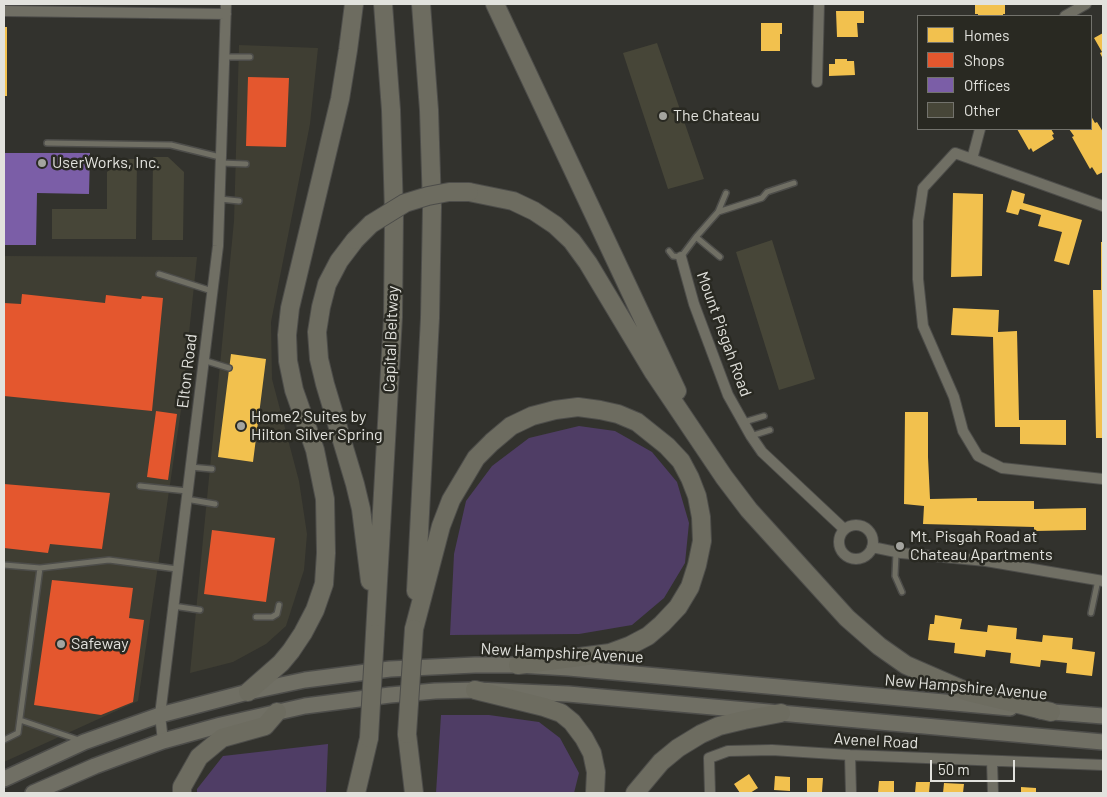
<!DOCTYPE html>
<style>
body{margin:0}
#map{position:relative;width:1107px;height:797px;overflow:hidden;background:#32322d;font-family:Barlow,sans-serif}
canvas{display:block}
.frame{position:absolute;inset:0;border:5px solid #e2e2dd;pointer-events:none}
.legend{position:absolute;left:917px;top:15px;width:175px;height:115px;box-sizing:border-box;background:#292922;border:1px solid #73736d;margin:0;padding:6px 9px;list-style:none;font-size:15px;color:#e2e2dd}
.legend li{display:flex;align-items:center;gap:10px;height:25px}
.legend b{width:25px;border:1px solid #73736d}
.scale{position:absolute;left:930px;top:760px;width:85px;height:22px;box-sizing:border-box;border:2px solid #e2e2dd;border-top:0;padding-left:6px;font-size:15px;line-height:18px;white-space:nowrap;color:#e2e2dd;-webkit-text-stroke:4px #292922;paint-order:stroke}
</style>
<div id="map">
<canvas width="1107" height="797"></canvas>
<div class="frame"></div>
<ul class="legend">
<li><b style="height:14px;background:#f2c14e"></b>Homes</li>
<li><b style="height:14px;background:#e4572e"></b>Shops</li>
<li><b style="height:14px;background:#7b5ea7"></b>Offices</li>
<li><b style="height:14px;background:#474638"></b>Other</li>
</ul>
<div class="scale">50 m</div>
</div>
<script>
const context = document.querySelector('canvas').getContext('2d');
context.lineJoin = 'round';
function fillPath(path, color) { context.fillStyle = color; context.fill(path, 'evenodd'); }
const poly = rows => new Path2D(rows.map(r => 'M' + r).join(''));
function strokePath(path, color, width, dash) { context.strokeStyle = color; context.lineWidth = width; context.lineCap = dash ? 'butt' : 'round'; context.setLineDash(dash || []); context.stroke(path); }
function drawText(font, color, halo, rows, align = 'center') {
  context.font = font + ' Barlow,sans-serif'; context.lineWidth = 5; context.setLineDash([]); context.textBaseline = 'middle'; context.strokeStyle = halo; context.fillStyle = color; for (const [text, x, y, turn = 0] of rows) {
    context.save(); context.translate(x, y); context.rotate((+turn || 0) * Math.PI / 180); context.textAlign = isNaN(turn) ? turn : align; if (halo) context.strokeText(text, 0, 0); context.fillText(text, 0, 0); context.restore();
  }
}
fillPath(poly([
 [239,45,318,48,310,124,271,322,272,379,299,481,307,534,304,570,286,626,266,644,233,662,190,673,234,221],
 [4,256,197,257,181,410,138,701,4,762]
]), '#3f3e33');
fillPath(poly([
 [579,426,615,431,652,452,677,482,689,523,685,563,664,598,632,625,579,634,450,635,454,554,466,501,492,466,529,438],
 [441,715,489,715,539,722,560,738,579,773,574,793,436,793],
 [328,744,326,793,197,793,197,789,223,756]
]), '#4f3d65');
fillPath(poly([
 [975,4,1005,4,1005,14,1003,14,1003,16,978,16,978,14,975,14],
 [836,11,864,11,864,23,857,23,858,37,837,37],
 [761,23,782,23,782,34,780,34,780,51,761,51],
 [4,27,7,27,7,96,4,96],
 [1103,33,1103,59,1100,53,1102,52,1094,38],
 [835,59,847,59,847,61,854,61,855,75,829,76,829,64,835,64],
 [1091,116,1095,123,1097,122,1103,132,1103,172,1097,175,1092,167,1090,169,1072,137,1074,136,1069,129,1091,129],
 [1017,129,1051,129,1054,134,1052,135,1054,139,1033,152,1031,148,1029,150],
 [1012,190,1025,194,1023,203,1082,220,1069,265,1054,261,1062,232,1038,226,1041,215,1020,209,1018,215,1006,212],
 [953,193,983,194,982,276,951,277],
 [1101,242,1103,242,1103,438,1096,438,1093,290,1101,290],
 [953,308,999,310,998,332,1017,331,1019,420,1066,420,1066,445,1020,444,1020,427,995,427,993,337,951,335],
 [231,354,266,359,253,462,218,457],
 [905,412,928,412,928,457,930,499,977,498,977,501,1034,501,1034,509,1086,508,1086,530,1034,531,1034,527,923,524,924,506,904,504],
 [935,615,962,619,960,629,987,632,988,625,1017,628,1016,639,1042,642,1043,635,1073,638,1072,649,1095,652,1092,676,1066,673,1067,663,1041,660,1040,667,1010,663,1011,653,986,650,985,657,954,653,955,643,928,640,930,624,934,624],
 [749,774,758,788,750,793,740,793,734,784],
 [775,776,790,777,790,791,774,790],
 [807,778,823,778,822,792,807,792],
 [879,781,894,781,894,793,878,793],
 [916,782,930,782,929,793,915,793],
 [944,783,964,784,963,793,943,793],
 [1021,787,1036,788,1036,793,1021,793]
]), '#f2c14e');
fillPath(poly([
 [248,77,289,78,286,147,246,146],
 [22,294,105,303,106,295,141,299,142,296,163,298,152,411,4,396,4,303,21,304],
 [156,411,177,414,168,480,147,477],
 [4,484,110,493,102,549,50,544,48,553,4,548],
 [212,530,275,538,266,602,204,594],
 [52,580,133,588,129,618,144,620,133,702,101,715,34,705]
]), '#e4572e');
fillPath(poly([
 [4,153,90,153,89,194,37,193,36,245,4,245]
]), '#7b5ea7');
fillPath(poly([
 [657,43,704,179,668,189,623,53],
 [153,157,168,157,184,172,183,240,152,240],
 [121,159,137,159,136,239,52,239,52,209,107,209,107,172],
 [772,240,815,379,779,390,736,252]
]), '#474638');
const lane = poly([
 [225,57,250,57],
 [47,143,171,145,220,157],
 [221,163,246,164],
 [220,199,239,201],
 [718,212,762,198,767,192,794,183],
 [696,237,718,212,726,193],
 [669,251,673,256,681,257,696,237,720,257],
 [159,274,212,291],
 [203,360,229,368],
 [744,422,764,416],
 [751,436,770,430],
 [190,467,212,469],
 [140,486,187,491],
 [186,499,215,504],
 [896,553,895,576,902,592],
 [4,565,40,568],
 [173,606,200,610],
 [1091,613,1098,580],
 [256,617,272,617,277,614,279,605],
 [20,720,79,740],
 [4,740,18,733,40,568,109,560,177,569]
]);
const street = poly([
 [4,11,226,14],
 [1065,16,1086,4],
 [817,82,819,4],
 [972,159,980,129],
 [1103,206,955,153,923,188,918,221,918,279,923,326,954,397,963,431,978,456,1002,468,1103,479],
 [681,257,694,304,728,395,751,436,762,452,844,529],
 '839 542a17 17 0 1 1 34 0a17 17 0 1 1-34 0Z',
 [872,547,901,553,986,561,1103,581],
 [163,741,160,715,218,246,226,4],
 [850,755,851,793],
 [992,761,993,793],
 [710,793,709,758,728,751,772,750,850,755,1103,765]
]);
const primary = poly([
 [1040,711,1103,716],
 [4,779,84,742,160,715,248,692,305,680,390,669,475,665,518,665,569,668,1010,708],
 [33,793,95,766,130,753,163,741,221,725,305,706,390,695,435,691,475,690,568,694,1103,742]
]);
const highway = poly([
 [495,4,677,391],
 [469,192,513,201,534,211,555,225,572,241,588,263,654,373,724,477,749,510,847,618,879,646,906,665,968,692,1051,712],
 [355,240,339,261,327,284,321,307,317,332,319,359,325,384,355,484,361,509,370,581],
 [416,591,430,318,432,207,429,110,421,4],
 [414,629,441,526,451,500,476,458,492,442,511,426,532,416,555,410,578,407,600,410,618,414,637,422,667,446,681,461,690,478,697,496,701,517,702,541,697,565,690,587,678,607,662,624,648,636,629,646,610,653,518,665],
 [375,634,393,317,394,213,391,110,383,4],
 [475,690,544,707,561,713,572,722,584,738,592,753,596,772,595,793],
 [248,692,281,663,291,651,303,633,315,610,324,584,326,553,325,499,315,450,294,390,288,361,287,335,290,308,340,99,348,50,354,4],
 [407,734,414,793],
 [182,793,182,787,199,757,222,738,265,726,277,712],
 [356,793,369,738],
 [635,793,661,762,678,748,701,734,719,726,744,720,781,713]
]);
strokePath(lane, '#4d4d4a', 8);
strokePath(street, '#4d4d4a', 12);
strokePath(primary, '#4d4d4a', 18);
strokePath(highway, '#4d4d4a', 20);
strokePath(lane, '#706f64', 5);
strokePath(street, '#706f64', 10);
strokePath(primary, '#706f64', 15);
strokePath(highway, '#6d6c60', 18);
const highwayBridge = poly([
 [355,240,371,224,405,203,428,196,449,192,469,192],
 [407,734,414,629],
 [369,738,375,634]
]);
strokePath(highwayBridge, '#4d4d4a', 20, []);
strokePath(highwayBridge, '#6d6c60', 18);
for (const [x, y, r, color] of [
 [663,116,5,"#a4a49f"],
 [42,163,5,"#a4a49f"],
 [241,426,5,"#a4a49f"],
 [900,546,5,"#a4a49f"],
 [61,644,5,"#a4a49f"]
]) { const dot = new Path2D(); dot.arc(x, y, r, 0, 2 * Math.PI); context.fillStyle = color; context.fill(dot); strokePath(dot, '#292922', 2); }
drawText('16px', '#e2e2dd', '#292922', [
 ["The Chateau",673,116],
 ["UserWorks, Inc.",52,163],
 ["Home2 Suites by",251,417],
 ["Hilton Silver Spring",251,435],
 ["Mt. Pisgah Road at",910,537],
 ["Chateau Apartments",910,555],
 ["Safeway",71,644]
], 'left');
drawText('16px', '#e2e2dd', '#292922', [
 ["Mount Pisgah Road",724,334,70],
 ["Capital Beltway",391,339,-88],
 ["Elton Road",187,371,-83],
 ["New Hampshire Avenue",562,653,3],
 ["New Hampshire Avenue",966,687,5],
 ["Avenel Road",876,741,3]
]);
</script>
